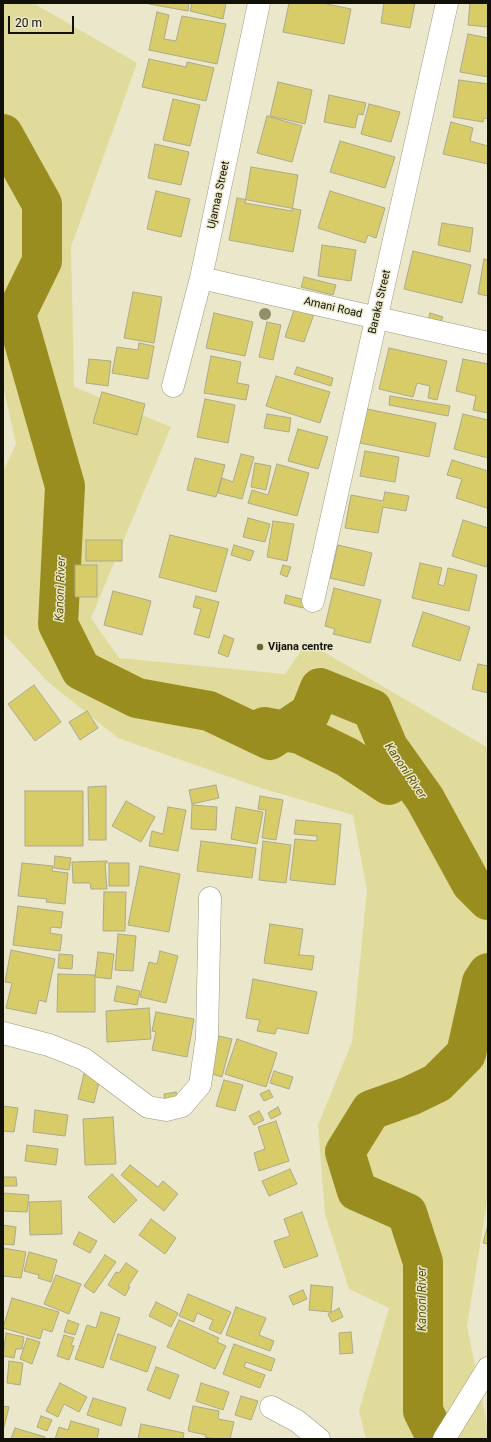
<!DOCTYPE html>
<style>
body{margin:0}
#map{position:relative;width:491px;height:1442px;overflow:hidden;background:#eae7ca;font-family:Roboto,sans-serif}
canvas{display:block}
.frame{position:absolute;inset:0;border:4px solid #121107;pointer-events:none}
.scale{position:absolute;left:8px;top:16px;width:66px;height:18px;box-sizing:border-box;border:2px solid #121107;border-top:0;padding-left:5px;font-size:12px;line-height:14px;white-space:nowrap;color:#121107;-webkit-text-stroke:3px #eae7ca;paint-order:stroke}
</style>
<div id="map">
<canvas width="491" height="1442"></canvas>
<div class="frame"></div>
<div class="scale">20 m</div>
</div>
<script>
const context = document.querySelector('canvas').getContext('2d');
context.lineJoin = 'round';
function fillPath(path, color) { context.fillStyle = color; context.fill(path, 'evenodd'); }
const poly = rows => new Path2D(rows.map(r => 'M' + r).join(''));
function strokePath(path, color, width, dash) { context.strokeStyle = color; context.lineWidth = width; context.lineCap = dash ? 'butt' : 'round'; context.setLineDash(dash || []); context.stroke(path); }
function drawText(font, color, halo, rows, align = 'center') {
  context.font = font + ' Roboto,sans-serif'; context.lineWidth = 3; context.setLineDash([]); context.textBaseline = 'middle'; context.strokeStyle = halo; context.fillStyle = color; for (const [text, x, y, turn = 0] of rows) {
    context.save(); context.translate(x, y); context.rotate((+turn || 0) * Math.PI / 180); context.textAlign = isNaN(turn) ? turn : align; if (halo) context.strokeText(text, 0, 0); context.fillText(text, 0, 0); context.restore();
  }
}
fillPath(poly([
 [3,3,33,3,137,63,71,247,74,387,171,427,91,618,119,658,285,674,307,642,488,748,488,1195,467,1326,488,1429,488,1439,366,1439,359,1411,389,1308,349,1289,325,1214,318,1125,352,1042,367,890,353,815,261,788,118,738,47,681,3,633,3,472,16,444,3,385]
]), '#e1db9b');
strokePath(poly([
 [3,134,42,204,42,261,16,314,65,486,58,624,81,670,137,698,209,711,270,740,310,713,320,688,372,709,388,747,425,799,471,883,488,900],
 [264,727,300,734,347,757,389,785],
 [437,1439,423,1411,423,1262,407,1213,357,1191,345,1152,371,1110,410,1096,437,1083,466,1054,482,982,488,973]
]), '#998d20', 40);
const building = poly([
 [149,3,189,3,188,11,149,4,149,3],
 [192,3,226,3,223,19,190,11,192,3],
 [289,3,322,3,351,9,344,44,283,32,289,3],
 [384,3,415,3,410,28,381,23,384,3],
 [470,3,488,3,488,27,468,25,470,3],
 [157,12,169,15,164,39,176,41,182,16,226,24,217,64,149,50,157,12],
 [468,34,488,38,488,77,460,72,468,34],
 [149,59,186,67,187,62,214,68,206,101,142,87,149,59],
 [459,80,488,84,488,119,484,118,483,122,453,117,459,80],
 [278,82,312,90,305,124,270,116,278,82],
 [329,95,366,103,363,115,358,114,355,128,324,122,329,95],
 [173,99,200,105,190,146,163,140,173,99],
 [369,104,400,112,391,142,361,134,369,104],
 [267,116,302,126,292,162,257,153,267,116],
 [451,122,473,128,470,141,488,146,488,164,443,154,451,122],
 [340,141,395,157,385,188,330,172,340,141],
 [155,144,189,152,181,185,148,178,155,144],
 [251,167,298,175,292,211,245,203,251,167],
 [156,191,190,199,181,237,147,229,156,191],
 [330,191,385,208,376,238,368,235,365,243,318,228,330,191],
 [237,198,301,210,293,252,229,240,237,198],
 [442,223,473,228,470,252,438,245,442,223],
 [322,245,356,250,351,281,318,276,322,245],
 [413,251,471,265,462,303,404,289,413,251],
 [484,259,488,260,488,296,478,294,484,259],
 [304,277,336,285,333,295,301,287,304,277],
 [133,292,162,297,154,343,124,338,133,292],
 [295,307,314,314,304,342,285,337,295,307],
 [214,313,253,322,245,356,206,348,214,313],
 [430,313,443,317,440,324,428,320,430,313],
 [267,322,281,325,273,360,259,357,267,322],
 [139,343,154,346,148,379,112,373,117,347,138,350,139,343],
 [389,348,447,361,437,400,428,398,430,386,417,383,413,397,379,389,389,348],
 [211,356,241,362,237,383,249,385,246,400,204,393,211,356],
 [89,359,111,361,108,386,86,383,89,359],
 [463,359,488,364,488,413,473,410,476,396,456,391,463,359],
 [297,367,333,378,331,386,294,374,297,367],
 [276,376,330,392,320,423,266,406,276,376],
 [102,392,145,404,137,435,93,423,102,392],
 [390,396,450,406,448,416,389,405,390,396],
 [205,399,235,405,228,443,197,437,205,399],
 [367,409,436,423,429,457,360,443,367,409],
 [267,414,291,418,289,432,264,428,267,414],
 [463,414,488,420,488,458,454,449,463,414],
 [298,429,328,437,318,469,288,461,298,429],
 [365,451,399,457,395,482,360,476,365,451],
 [241,454,254,457,242,499,218,493,222,478,233,482,241,454],
 [195,458,225,465,216,497,187,490,195,458],
 [452,460,488,471,488,504,487,508,456,498,462,479,447,475,452,460],
 [255,463,271,466,266,490,251,487,255,463],
 [277,464,309,473,297,516,248,503,252,490,268,495,277,464],
 [385,492,409,496,406,511,383,507,378,533,345,528,351,495,383,501,385,492],
 [248,518,270,524,265,542,243,537,248,518],
 [463,520,488,528,488,562,486,567,452,556,463,520],
 [273,521,294,524,287,561,267,557,273,521],
 [170,535,228,549,216,592,159,577,170,535],
 [86,540,122,540,122,561,86,561,86,540],
 [234,545,254,551,250,561,231,555,234,545],
 [338,545,372,553,364,586,330,578,338,545],
 [420,563,442,568,438,584,444,586,448,568,477,575,469,611,412,598,420,563],
 [75,565,97,565,97,597,75,597,75,565],
 [283,565,291,567,287,577,280,574,283,565],
 [334,588,381,600,370,643,333,634,335,629,325,626,334,588],
 [113,591,151,601,142,635,104,625,113,591],
 [286,595,305,600,303,608,284,603,286,595],
 [196,596,219,602,209,638,194,634,201,609,193,607,196,596],
 [423,612,470,627,460,661,412,646,423,612],
 [224,635,234,639,228,657,218,653,224,635],
 [478,664,488,666,488,693,472,689,478,664],
 [34,685,61,722,35,741,8,704,34,685],
 [87,711,98,728,80,740,69,722,87,711],
 [216,785,219,798,192,804,189,790,216,785],
 [106,786,106,840,89,840,88,787,106,786],
 [25,791,83,791,83,846,25,846,25,791],
 [260,796,283,800,276,840,262,838,266,810,258,809,260,796],
 [126,801,155,817,141,842,112,826,126,801],
 [192,805,217,807,216,830,191,829,192,805],
 [168,807,186,810,178,851,149,846,152,831,163,834,168,807],
 [236,807,263,812,257,844,231,839,236,807],
 [296,820,341,824,335,885,290,880,295,839,317,841,317,836,294,834,296,820],
 [201,841,256,848,252,878,197,871,201,841],
 [263,841,291,845,286,883,259,880,263,841],
 [55,856,71,858,69,870,54,868,55,856],
 [107,861,107,863,105,863,107,889,91,889,90,883,73,883,72,862,107,861],
 [22,863,53,866,52,871,68,873,65,904,46,902,47,899,18,896,22,863],
 [109,863,129,863,129,886,109,886,109,863],
 [140,866,180,874,169,932,128,925,140,866],
 [104,892,126,892,125,931,103,931,104,892],
 [18,906,63,912,61,928,51,927,50,933,62,935,60,951,13,945,18,906],
 [270,924,303,929,299,955,314,956,312,970,264,963,270,924],
 [118,934,136,936,133,971,115,970,118,934],
 [11,950,55,959,46,1002,39,1000,36,1014,6,1008,12,983,5,982,11,950],
 [160,951,178,956,166,1003,140,997,149,962,157,964,160,951],
 [98,952,114,954,111,979,95,977,98,952],
 [59,954,73,955,72,969,58,968,59,954],
 [58,974,95,975,95,1012,57,1012,58,974],
 [253,979,317,992,308,1034,277,1028,275,1034,257,1031,260,1020,246,1018,253,979],
 [117,986,140,991,137,1005,114,1001,117,986],
 [149,1008,151,1039,107,1042,106,1011,149,1008],
 [156,1012,194,1019,187,1057,152,1050,156,1032,152,1031,156,1012],
 [219,1036,232,1039,222,1077,209,1073,219,1036],
 [237,1039,277,1053,266,1087,225,1074,237,1039],
 [274,1071,293,1077,289,1089,270,1083,274,1071],
 [84,1074,100,1078,94,1103,78,1099,84,1074],
 [224,1080,243,1085,235,1111,216,1106,224,1080],
 [269,1090,273,1097,264,1101,260,1094,269,1090],
 [176,1092,178,1102,165,1104,164,1094,176,1092],
 [3,1106,18,1108,14,1132,3,1131,3,1106],
 [278,1107,281,1114,271,1119,268,1113,278,1107],
 [35,1110,68,1115,65,1136,33,1132,35,1110],
 [259,1111,264,1120,254,1125,249,1116,259,1111],
 [113,1117,116,1164,85,1165,83,1119,113,1117],
 [276,1121,289,1161,259,1171,254,1153,265,1149,258,1127,276,1121],
 [27,1145,58,1149,56,1165,25,1161,27,1145],
 [130,1165,158,1187,163,1181,178,1194,164,1211,121,1175,130,1165],
 [290,1169,297,1184,269,1196,262,1181,290,1169],
 [112,1174,137,1200,114,1223,88,1197,112,1174],
 [3,1177,16,1177,17,1186,3,1186,3,1177],
 [3,1193,29,1195,27,1212,3,1211,3,1193],
 [61,1201,62,1234,30,1235,29,1202,61,1201],
 [302,1212,318,1256,284,1268,274,1241,290,1236,284,1219,302,1212],
 [151,1219,176,1238,165,1254,139,1235,151,1219],
 [3,1225,16,1227,14,1245,3,1244,3,1225],
 [488,1225,488,1244,483,1243,488,1225],
 [79,1232,97,1241,90,1253,73,1244,79,1232],
 [3,1248,26,1252,21,1278,3,1276,3,1248],
 [29,1252,57,1260,51,1282,38,1278,39,1275,24,1271,29,1252],
 [105,1255,116,1262,94,1293,84,1286,105,1255],
 [126,1263,138,1271,128,1286,130,1287,125,1296,108,1285,116,1272,119,1273,126,1263],
 [56,1275,81,1284,69,1314,44,1304,56,1275],
 [311,1285,333,1287,331,1312,309,1310,311,1285],
 [303,1290,307,1299,293,1305,289,1296,303,1290],
 [188,1294,231,1312,221,1334,209,1329,213,1320,197,1313,194,1322,179,1316,188,1294],
 [12,1298,59,1312,52,1332,43,1329,40,1339,3,1328,12,1298],
 [156,1302,178,1313,171,1327,149,1316,156,1302],
 [236,1307,266,1318,259,1335,274,1341,270,1351,226,1335,236,1307],
 [339,1308,343,1317,332,1322,328,1314,339,1308],
 [101,1312,120,1318,103,1368,75,1359,87,1325,96,1328,101,1312],
 [68,1320,79,1324,75,1335,64,1332,68,1320],
 [179,1320,219,1338,217,1342,226,1346,215,1369,167,1347,179,1320],
 [351,1332,353,1353,340,1354,339,1333,351,1332],
 [6,1333,24,1337,22,1349,16,1349,14,1358,3,1356,6,1333],
 [118,1334,156,1347,147,1372,110,1359,118,1334],
 [64,1335,74,1338,71,1345,74,1346,69,1360,57,1356,64,1335],
 [27,1338,40,1342,32,1364,20,1359,27,1338],
 [234,1344,275,1359,271,1371,246,1362,244,1367,265,1375,260,1388,223,1374,234,1344],
 [9,1361,23,1363,20,1385,7,1383,9,1361],
 [156,1367,179,1375,170,1399,147,1390,156,1367],
 [60,1383,87,1397,79,1412,64,1404,58,1417,46,1411,60,1383],
 [201,1383,229,1392,223,1410,196,1401,201,1383],
 [241,1396,258,1401,251,1420,235,1415,241,1396],
 [93,1398,126,1408,121,1426,87,1415,93,1398],
 [3,1406,9,1407,4,1427,3,1427,3,1406],
 [193,1406,219,1411,218,1419,234,1422,230,1439,215,1439,205,1437,206,1435,188,1431,193,1406],
 [41,1416,52,1420,47,1431,37,1427,41,1416],
 [71,1421,99,1429,97,1439,55,1439,59,1427,68,1430,71,1421],
 [141,1424,184,1433,183,1439,138,1439,141,1424],
 [15,1428,45,1437,44,1439,11,1439,15,1428]
]);
fillPath(building, '#d8cc68');
strokePath(building, '#aca98d', 1);
const minor = poly([
 [201,278,488,343],
 [173,386,201,278,259,3],
 [313,601,447,3],
 [3,1033,49,1045,84,1059,148,1107,166,1110,182,1106,200,1085,207,1037,210,898],
 [271,1407,297,1421,319,1439],
 [444,1439,488,1368]
]);
strokePath(minor, '#9b987d', 23);
strokePath(minor, '#fff', 22);
context.fillStyle = '#918e69';
for (const [x, y] of [
 [265,314]
]) { context.beginPath(); context.arc(x, y, 6, 0, 2 * Math.PI); context.fill(); }
for (const [x, y, r, color] of [
 [260,647,4,"#68622e"]
]) { const dot = new Path2D(); dot.arc(x, y, r, 0, 2 * Math.PI); context.fillStyle = color; context.fill(dot); strokePath(dot, '#eae7ca', 1.5); }
drawText('11px', '#121107', '#eae7ca', [
 ["Ujamaa Street",219,195,-78],
 ["Baraka Street",380,302,-77],
 ["Amani Road",333,308,13]
]);
drawText('bold 11px', '#121107', '#eae7ca', [
 ["Vijana centre",268,647]
], 'left');
drawText('italic 12px', '#5e5605', '#eae7ca', [
 ["Kanoni River",61,589,-88],
 ["Kanoni River",405,771,56],
 ["Kanoni River",423,1299,-90]
]);
</script>
